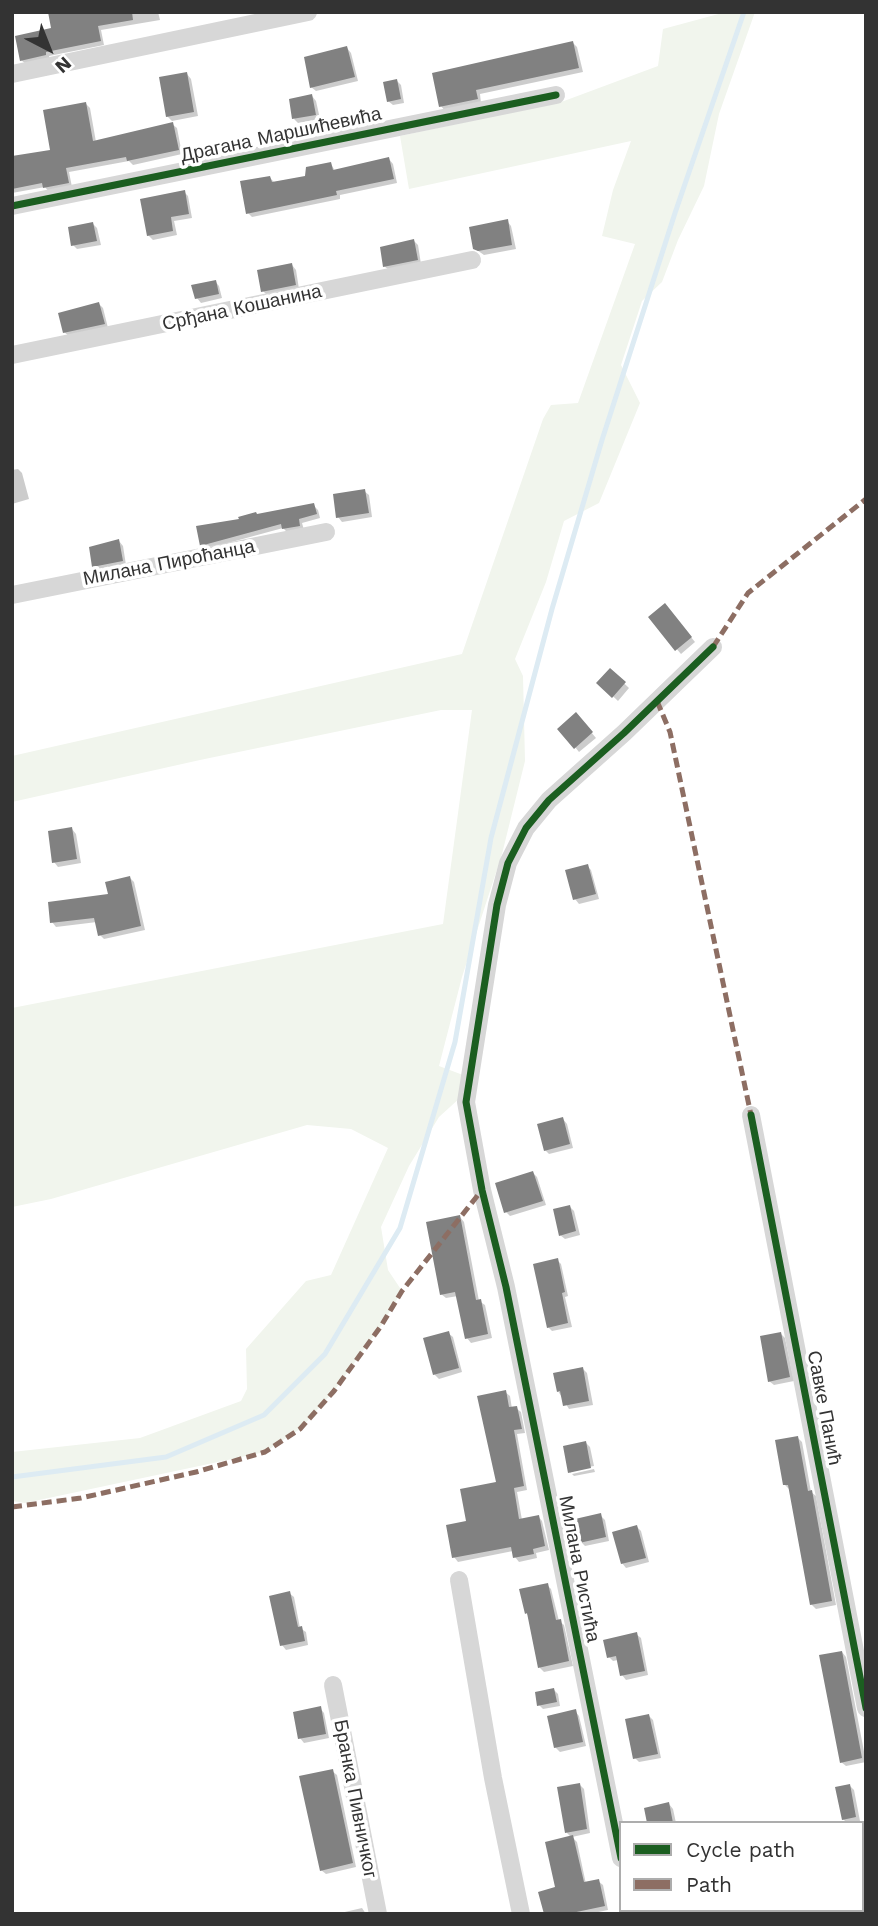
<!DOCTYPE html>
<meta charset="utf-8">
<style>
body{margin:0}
#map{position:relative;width:878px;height:1926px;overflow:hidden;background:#fff;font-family:"Work Sans",sans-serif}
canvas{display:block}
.frame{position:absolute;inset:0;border:14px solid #333;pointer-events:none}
.legend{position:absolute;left:619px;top:1821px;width:245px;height:91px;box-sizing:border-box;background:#fff;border:2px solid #adadad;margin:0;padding:9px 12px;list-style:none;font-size:21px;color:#333}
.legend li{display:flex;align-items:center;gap:14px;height:35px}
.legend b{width:35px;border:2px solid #adadad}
.north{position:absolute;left:14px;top:14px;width:70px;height:70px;-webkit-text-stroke:5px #fff;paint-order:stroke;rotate:138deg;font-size:19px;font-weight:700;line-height:28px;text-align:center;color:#333}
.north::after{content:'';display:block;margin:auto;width:24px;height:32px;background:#333;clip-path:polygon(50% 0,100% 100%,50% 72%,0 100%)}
</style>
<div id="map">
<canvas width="878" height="1926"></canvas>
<div class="frame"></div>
<ul class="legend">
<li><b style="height:9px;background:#1b5e20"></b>Cycle path</li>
<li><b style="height:9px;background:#8d6e63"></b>Path</li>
</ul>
<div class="north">N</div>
</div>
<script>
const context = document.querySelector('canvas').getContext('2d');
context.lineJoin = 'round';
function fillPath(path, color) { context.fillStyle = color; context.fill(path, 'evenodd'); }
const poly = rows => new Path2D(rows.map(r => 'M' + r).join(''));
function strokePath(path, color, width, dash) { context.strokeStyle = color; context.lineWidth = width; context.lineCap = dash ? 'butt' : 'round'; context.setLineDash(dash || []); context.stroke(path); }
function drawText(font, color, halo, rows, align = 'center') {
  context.font = font + ' "Work Sans",sans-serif'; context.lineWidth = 7; context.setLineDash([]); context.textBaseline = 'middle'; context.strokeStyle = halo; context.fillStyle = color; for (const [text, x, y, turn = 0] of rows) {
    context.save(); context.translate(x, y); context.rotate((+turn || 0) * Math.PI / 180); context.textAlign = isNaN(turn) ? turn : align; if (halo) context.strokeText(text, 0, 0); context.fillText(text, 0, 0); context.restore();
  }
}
fillPath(poly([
 [726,12,755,12,719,114,704,186,678,240,662,282,642,301,621,365,640,403,599,503,564,521,546,582,515,659,523,676,525,761,502,854,462,977,439,1066,463,1075,461,1097,439,1117,409,1166,381,1227,388,1270,402,1291,381,1326,334,1391,300,1429,265,1452,25,1503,12,1501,12,1452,140,1438,241,1401,247,1389,246,1349,306,1281,331,1275,388,1148,351,1129,307,1125,51,1199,12,1207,12,1008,443,924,472,710,441,710,200,760,12,802,12,756,462,654,543,419,551,405,578,403,635,244,602,236,613,190,631,141,409,189,400,136,564,101,658,66,663,29]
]), '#f1f5ed');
fillPath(poly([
 [50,12,158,12,160,20,101,30,104,45,49,56,50,59,26,64,21,60,53,29],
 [573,43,577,47,583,72,480,94,481,103,445,111,441,106],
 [347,48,351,53,358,81,316,91,311,87],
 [187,74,191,79,198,116,172,121,167,116],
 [397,81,401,85,404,103,393,105,388,101],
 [312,96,316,101,320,119,298,123,294,119],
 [86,104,90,108,96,142,172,124,177,128,182,154,133,165,129,161,69,172,72,187,49,192,45,187,12,193,12,158,52,151],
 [389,159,393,164,397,183,340,195,340,199,252,217,248,213,270,178,274,182,307,178,331,164,335,171],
 [184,192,188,196,192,218,174,221,177,235,153,240,148,235],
 [507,221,511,226,516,249,484,255,474,248],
 [93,224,97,228,101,245,77,249,73,245],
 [414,241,418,245,421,264,389,270,384,266],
 [292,265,296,270,299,289,267,295,263,291],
 [215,281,219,286,222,298,201,303,197,298],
 [99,304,103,308,108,328,69,336,64,332],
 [18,469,22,473,29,499,12,504,12,470],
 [364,491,369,495,372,517,342,522,338,517],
 [313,505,318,510,320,518,302,523,304,530,288,533,283,528,206,549,201,545,258,516],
 [119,541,123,546,126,565,98,571,94,566],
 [669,610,695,642,681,654,650,618],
 [610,670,629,688,618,701,599,683],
 [580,719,596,738,579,752,575,747],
 [72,829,76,834,81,863,58,867,54,862],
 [587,866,591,870,599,899,579,904,575,899],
 [130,878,134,882,145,930,104,939,100,935,97,922,56,927,52,922,110,896],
 [563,1119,567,1124,573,1148,549,1154,545,1150],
 [533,1173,537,1177,546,1205,510,1216,506,1212],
 [570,1207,574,1211,580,1235,565,1239,560,1235],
 [460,1217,464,1222,479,1301,485,1305,492,1338,471,1343,467,1338,458,1296,446,1298,441,1294],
 [557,1260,561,1264,568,1296,565,1297,572,1327,552,1331,548,1327],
 [448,1333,453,1337,462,1372,439,1379,434,1374],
 [781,1334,785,1338,794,1381,774,1385,769,1381],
 [583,1369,587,1373,593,1405,569,1409,558,1391],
 [505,1392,510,1396,512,1409,516,1408,521,1412,525,1433,517,1434,527,1490,517,1492,522,1520,538,1516,542,1521,549,1550,536,1553,537,1558,519,1562,515,1557,513,1551,458,1562,454,1557,468,1522,498,1484],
 [797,1437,802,1442,811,1492,816,1496,836,1605,816,1609,811,1604,790,1490,785,1485],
 [586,1443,590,1447,594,1466,571,1470,571,1473,570,1472],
 [594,1469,595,1472,574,1476,572,1474],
 [600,1515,605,1520,609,1541,585,1546,581,1542],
 [637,1527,641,1531,649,1562,626,1568,622,1563],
 [547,1585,551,1589,559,1621,564,1625,573,1666,544,1672,540,1668,529,1616,526,1613],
 [289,1593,294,1597,300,1628,306,1632,308,1645,286,1650,282,1645],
 [636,1634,641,1638,648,1675,626,1680,622,1675,618,1660,613,1661,609,1657],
 [842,1652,846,1657,866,1762,846,1766,841,1762],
 [554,1690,558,1694,560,1706,543,1709,539,1705],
 [320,1708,324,1713,329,1738,304,1743,300,1738],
 [575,1711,579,1716,586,1746,560,1752,555,1747],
 [649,1716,653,1720,661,1758,639,1762,635,1758],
 [332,1771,337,1775,356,1867,326,1874,321,1870],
 [580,1785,584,1789,590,1833,572,1837,577,1842,586,1884,598,1881,603,1885,608,1910,589,1914,546,1914,557,1888,572,1838,567,1833],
 [850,1786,854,1790,860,1821,847,1823,843,1819],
 [669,1804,673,1809,676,1823,649,1823],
 [866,1858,866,1887,862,1888,862,1859],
 [362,1908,366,1914,336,1914],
 [666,1910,688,1910,672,1914]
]), '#0003');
strokePath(poly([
 [12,1477,166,1457,264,1415,325,1354,400,1228,455,1042,491,838,552,609,602,440,675,213,744,12]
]), '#ddebf3', 5);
fillPath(poly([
 [48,12,132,12,133,20,98,26,101,41,46,52,46,55,20,61,15,36,51,28],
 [573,41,579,68,476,90,478,99,439,107,432,73],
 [347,46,355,77,310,88,304,57],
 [187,72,194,112,166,117,159,77],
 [397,79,401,99,387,102,383,82],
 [312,94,316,115,292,119,289,99],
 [86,102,93,141,173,122,179,150,127,161,126,157,66,168,69,183,43,188,42,183,12,189,12,156,50,150,43,110],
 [389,157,394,179,336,191,337,195,246,214,240,181,270,176,272,182,305,176,306,167,331,162,333,170],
 [185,190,189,214,171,217,173,231,147,236,140,199],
 [508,219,512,245,478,251,473,249,469,227],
 [93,222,97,241,71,246,68,227],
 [414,239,418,260,383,267,380,247],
 [292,263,296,285,261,292,257,270],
 [216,280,219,294,195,299,191,285],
 [99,302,105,324,63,333,58,313],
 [365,489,369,513,336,518,333,494],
 [314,503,317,514,299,519,300,526,282,529,281,524,200,546,196,526,239,519,238,517,256,512,257,514],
 [119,539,123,561,92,567,89,547],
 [665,603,692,637,675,651,648,617],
 [610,668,626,682,612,698,596,683],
 [576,712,593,732,574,749,557,729],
 [72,827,77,859,52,863,48,831],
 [588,864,596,894,573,900,565,870],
 [130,876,141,926,98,936,94,918,50,923,48,902,108,894,105,882],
 [563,1117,570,1144,544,1151,537,1124],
 [533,1171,543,1201,504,1213,495,1183],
 [570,1205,576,1231,559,1236,553,1209],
 [460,1215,476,1300,481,1299,488,1334,465,1339,455,1292,440,1295,426,1222],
 [558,1258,565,1292,562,1293,568,1323,547,1328,533,1264],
 [449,1331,459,1368,433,1375,423,1338],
 [781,1332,790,1377,768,1382,760,1336],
 [583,1367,589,1401,563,1406,560,1391,557,1392,553,1373],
 [506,1390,509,1407,517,1406,522,1429,514,1430,524,1486,514,1488,519,1519,539,1515,545,1546,533,1549,534,1554,513,1558,511,1547,452,1558,446,1525,466,1521,460,1489,496,1482,477,1396],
 [798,1436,808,1491,812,1490,832,1601,810,1605,788,1485,783,1485,775,1440],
 [586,1441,591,1468,568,1473,563,1446],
 [601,1513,606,1537,579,1543,575,1519],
 [637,1525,646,1558,621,1564,612,1532],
 [548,1583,556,1620,561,1619,569,1661,538,1668,527,1613,525,1614,519,1589],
 [290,1591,298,1627,302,1626,305,1641,280,1646,269,1596],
 [637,1632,645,1671,620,1676,616,1656,607,1658,603,1640],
 [842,1651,862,1758,840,1763,819,1655],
 [554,1688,557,1702,537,1706,535,1692],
 [321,1706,326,1734,298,1739,293,1712],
 [576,1709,583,1742,554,1748,547,1716],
 [649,1714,658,1754,633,1759,625,1719],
 [333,1769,353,1863,320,1871,299,1776],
 [580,1783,587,1829,565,1833,557,1787],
 [850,1784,856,1817,842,1820,835,1787],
 [669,1802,673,1823,647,1823,644,1808],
 [573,1835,584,1882,599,1879,605,1906,567,1914,544,1914,538,1892,555,1887,545,1842]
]), '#818181');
strokePath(poly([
 [12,74,308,12],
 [12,206,556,95],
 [12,355,472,260],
 [12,595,326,532],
 [751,1115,866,1708],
 [459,1580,493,1778,521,1914],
 [333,1685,378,1914],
 [621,1858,506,1287,482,1190,466,1102,497,905,508,863,526,828,549,800,624,733,713,647],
 [631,1910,632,1914]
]), '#d7d7d7', 18);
strokePath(poly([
 [713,647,748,593,866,499],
 [657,701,670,732,751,1115],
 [12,1507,81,1498,196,1472,265,1452,300,1429,334,1391,381,1326,402,1291,482,1190]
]), '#8d6e63', 5, [10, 5]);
strokePath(poly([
 [12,206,556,95],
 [751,1115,866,1708],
 [621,1858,506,1287,482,1190,466,1102,497,905,508,863,526,828,549,800,624,733,713,647]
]), '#1b5e20', 7);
drawText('19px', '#333', '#fff', [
 ["Драгана Маршићевића",281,135,-12],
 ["Срђана Кошанина",242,308,-12],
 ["Милана Пироћанца",169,563,-11],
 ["Савке Панић",824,1408,79],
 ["Милана Ристића",579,1569,79],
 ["Бранка Пивничког",355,1799,79]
]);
</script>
